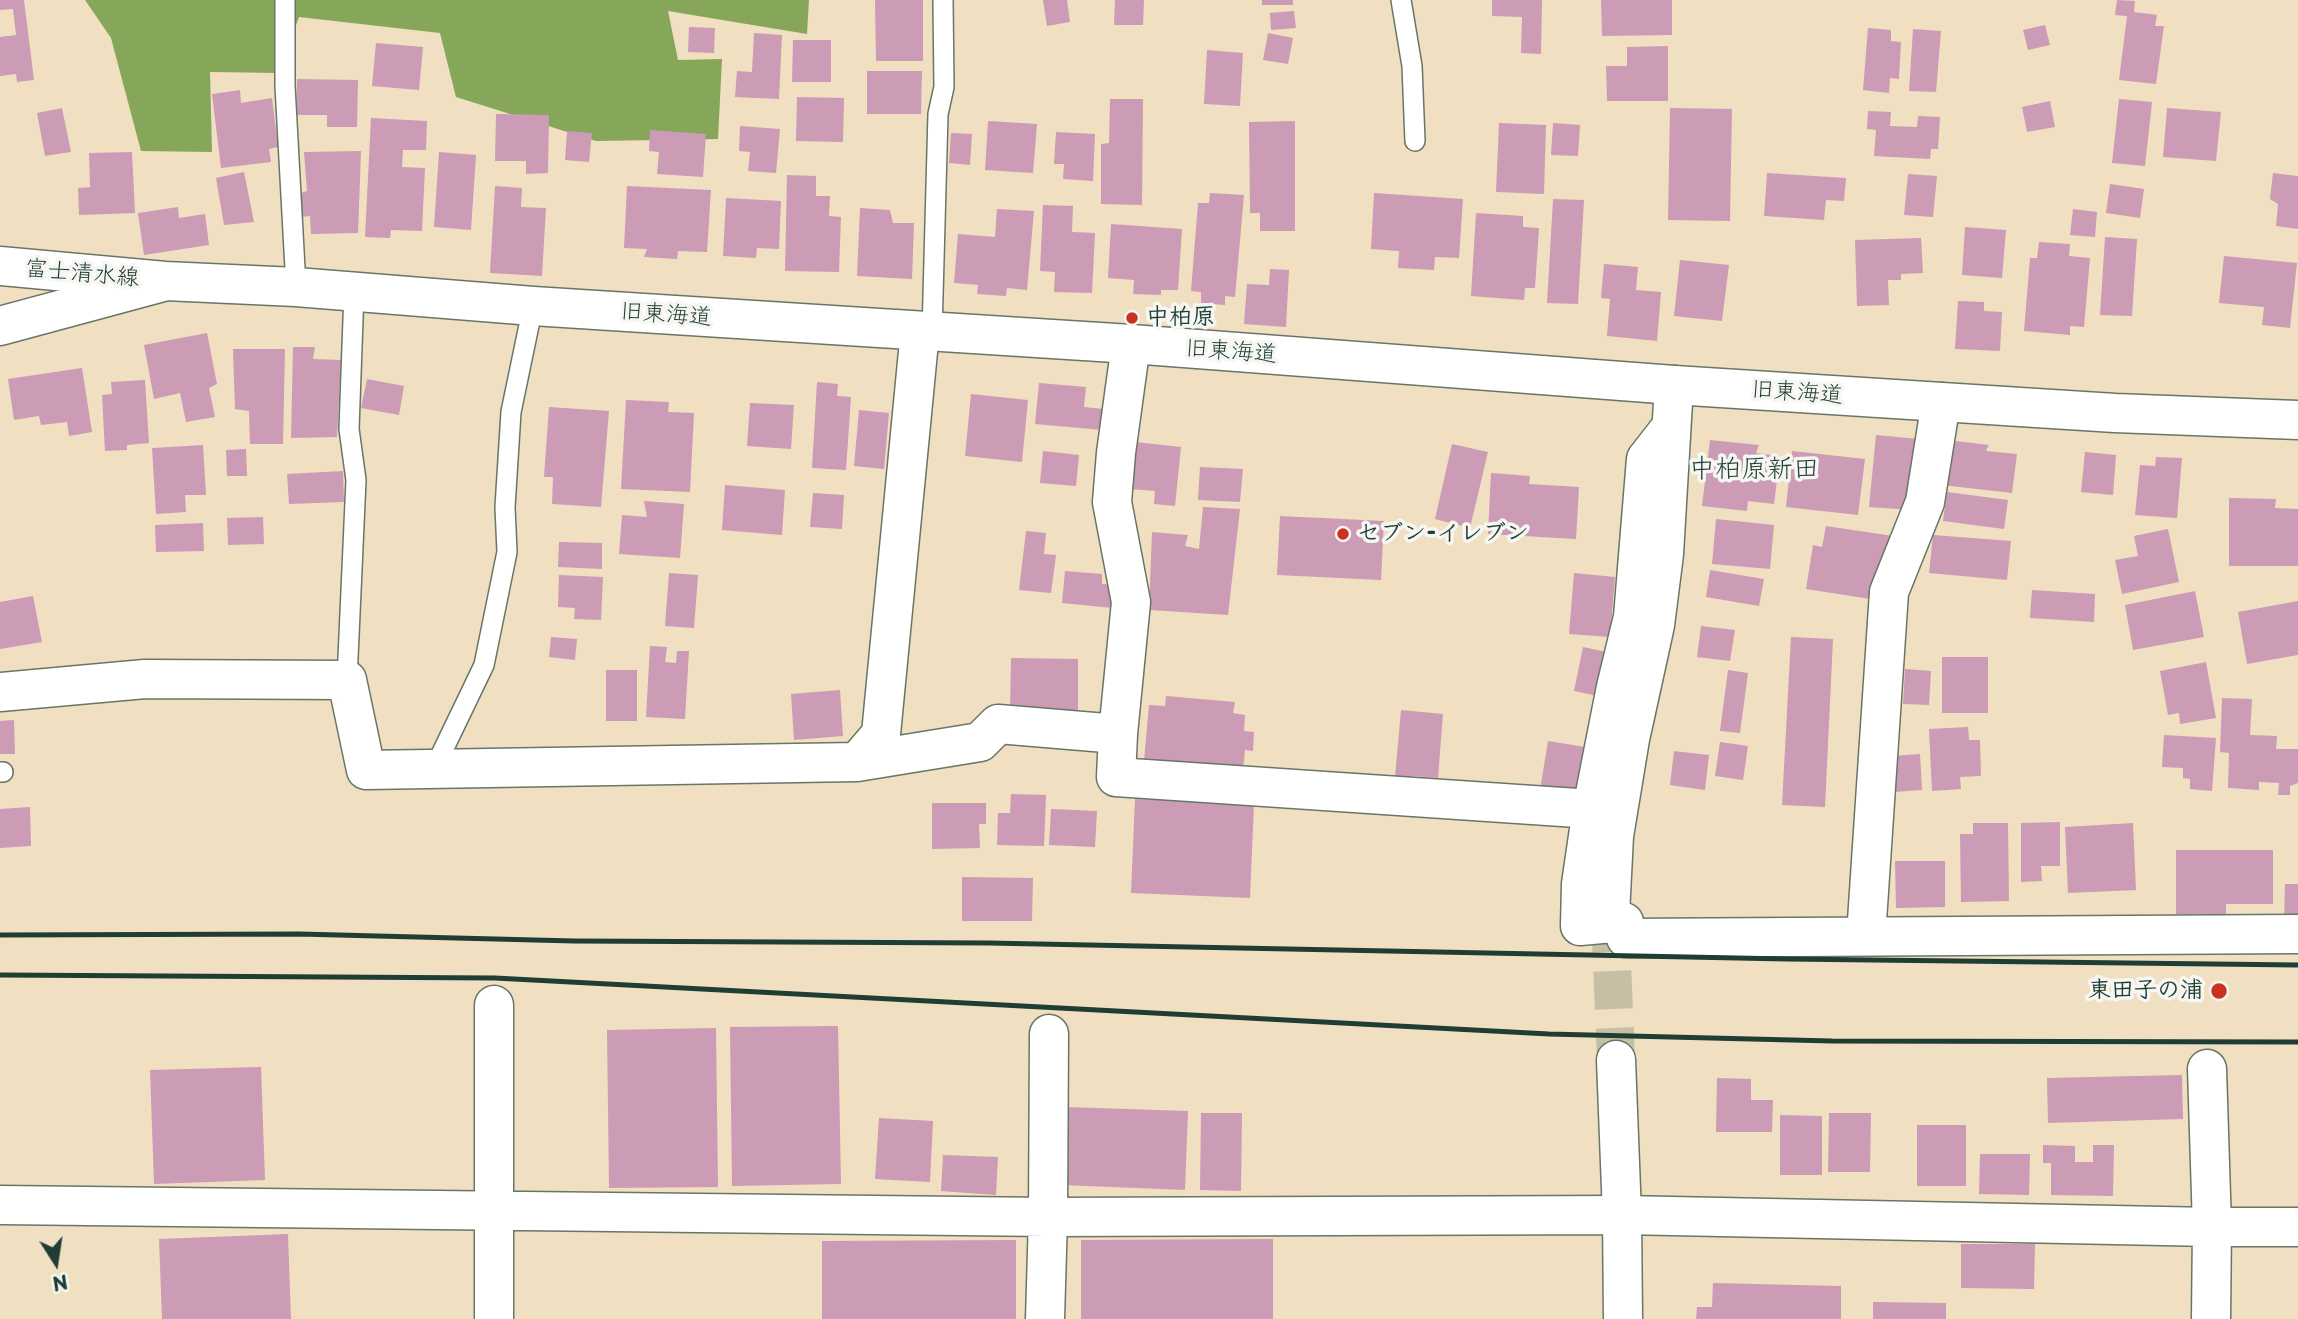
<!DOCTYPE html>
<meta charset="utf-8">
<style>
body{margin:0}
#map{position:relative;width:2298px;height:1319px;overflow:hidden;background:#f1dfc1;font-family:"Playpen Sans",sans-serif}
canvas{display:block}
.north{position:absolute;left:21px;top:1228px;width:70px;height:70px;-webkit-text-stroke:5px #f6f6f2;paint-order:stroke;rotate:168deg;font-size:19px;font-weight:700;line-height:28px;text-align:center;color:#1f3d34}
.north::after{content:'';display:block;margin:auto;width:24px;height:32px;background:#1f3d34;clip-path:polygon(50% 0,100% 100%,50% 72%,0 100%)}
</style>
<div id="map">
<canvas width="2298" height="1319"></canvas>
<div class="north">N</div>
</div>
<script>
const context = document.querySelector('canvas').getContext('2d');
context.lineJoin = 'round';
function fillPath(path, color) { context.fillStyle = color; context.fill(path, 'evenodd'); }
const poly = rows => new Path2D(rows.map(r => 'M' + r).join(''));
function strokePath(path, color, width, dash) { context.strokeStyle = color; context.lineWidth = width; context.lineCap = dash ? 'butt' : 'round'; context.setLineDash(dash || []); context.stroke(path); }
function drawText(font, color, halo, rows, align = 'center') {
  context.font = font + ' "Playpen Sans","Klee One",sans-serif'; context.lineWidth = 7; context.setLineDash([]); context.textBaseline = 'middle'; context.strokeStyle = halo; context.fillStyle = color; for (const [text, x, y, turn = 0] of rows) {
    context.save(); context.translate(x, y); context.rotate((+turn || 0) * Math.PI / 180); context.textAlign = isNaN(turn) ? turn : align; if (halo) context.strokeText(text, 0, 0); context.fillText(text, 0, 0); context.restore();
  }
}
fillPath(poly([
 [85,0,809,0,807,34,668,11,678,60,722,59,718,139,596,141,456,97,440,33,299,17,279,73,210,72,212,152,141,151,111,38]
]), '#86a65a');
fillPath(poly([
 [0,0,24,0,34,80,17,82,16,74,0,76,0,37,16,35,13,9,0,10],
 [875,0,923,0,923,61,876,61],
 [1043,0,1067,0,1070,22,1047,26],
 [1115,0,1144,0,1143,25,1114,25],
 [1262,0,1293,0,1293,5,1262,5],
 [1492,0,1542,0,1541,54,1521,53,1522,17,1492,16],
 [1601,0,1672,0,1672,35,1602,36],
 [2117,0,2135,1,2134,12,2157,15,2155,26,2164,26,2156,84,2119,80,2127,16,2115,15],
 [1294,11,1296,28,1271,30,1270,13],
 [2045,25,2050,45,2028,50,2023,30],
 [689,27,715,28,714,53,688,52],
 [1868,28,1891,30,1891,41,1901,42,1899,79,1890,78,1889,93,1863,90],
 [1913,29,1941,31,1936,92,1909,91],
 [754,33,782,35,779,99,735,97,737,71,752,72],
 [1268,33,1293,38,1288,64,1263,60],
 [793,40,831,40,831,82,792,82],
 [376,43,423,47,419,90,372,86],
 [1668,46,1668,101,1607,101,1606,66,1627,66,1627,47],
 [1207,50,1243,53,1240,106,1204,104],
 [867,71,922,71,921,114,867,114],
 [297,79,358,80,357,127,327,127,327,115,296,115],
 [240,90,241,103,272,98,278,147,269,149,271,162,221,168,212,94],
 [797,97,844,98,843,142,796,141],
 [1110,99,1143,99,1142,205,1101,204,1101,144,1109,143],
 [2119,99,2152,102,2145,166,2112,163],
 [2050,101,2055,127,2027,132,2022,107],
 [62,108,71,152,45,156,37,113],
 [1670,108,1732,109,1730,221,1668,220],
 [2167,108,2221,112,2216,161,2163,157],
 [1868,111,1891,112,1890,126,1917,127,1918,116,1940,117,1938,149,1931,149,1930,159,1874,156,1876,130,1867,129],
 [496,114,549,115,548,173,526,174,526,161,495,161],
 [371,118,427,121,426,150,403,150,402,167,425,168,422,231,391,230,390,238,365,237],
 [988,121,1037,124,1033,173,985,170],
 [1295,121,1295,231,1260,231,1260,213,1250,213,1249,122],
 [1499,123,1546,125,1544,194,1496,192],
 [1553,123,1580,125,1578,156,1551,155],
 [740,126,780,129,776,173,748,171,750,152,739,151],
 [650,130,706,134,703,177,657,174,659,152,649,151],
 [567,131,592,133,589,162,565,160],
 [1056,132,1095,134,1093,181,1063,179,1064,164,1054,164],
 [951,133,972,134,970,165,949,163],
 [361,151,358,233,311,234,310,216,301,217,295,195,307,191,304,152],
 [132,152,135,213,79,215,78,188,90,187,89,153],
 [439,152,476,155,471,230,434,227],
 [244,172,254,222,224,225,216,178],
 [1767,173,1846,178,1844,201,1826,200,1824,220,1764,216],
 [2273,173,2298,176,2298,229,2276,226,2278,204,2270,199],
 [1908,174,1937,176,1933,217,1904,215],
 [787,175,816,176,816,196,830,196,829,216,841,217,839,272,785,271],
 [2110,184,2144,189,2140,218,2106,213],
 [495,186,522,188,521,207,546,208,542,276,490,273],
 [627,186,711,190,707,252,678,251,677,259,644,257,647,249,624,248],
 [1210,193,1244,195,1235,297,1225,296,1225,305,1201,303,1201,292,1191,291,1198,203,1209,203],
 [1374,193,1463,199,1459,258,1435,257,1434,270,1398,268,1399,251,1371,249],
 [726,198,781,201,779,249,757,248,756,258,723,256],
 [1553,199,1584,200,1578,304,1547,303],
 [1043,205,1073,206,1072,232,1095,233,1092,293,1054,292,1055,272,1040,271],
 [178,207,179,218,205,214,209,245,144,255,138,213],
 [860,208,890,210,893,223,914,223,912,279,857,276],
 [997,209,1034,211,1027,290,1007,288,1006,296,977,294,978,285,954,283,958,234,995,237],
 [2073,209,2097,212,2095,237,2070,235],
 [1476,213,1523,216,1523,227,1539,228,1535,288,1525,288,1524,300,1471,296],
 [1111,224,1182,229,1178,290,1161,290,1161,295,1133,294,1134,280,1108,278],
 [1965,227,2006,230,2002,278,1962,275],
 [2105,237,2137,239,2132,316,2100,315],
 [1921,238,1923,273,1901,274,1901,280,1888,280,1889,305,1857,306,1855,240],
 [2039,242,2070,244,2069,256,2090,258,2084,327,2070,326,2070,335,2024,331,2030,258,2037,258],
 [2224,256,2297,263,2290,328,2262,325,2264,307,2219,303],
 [1680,260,1729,265,1722,321,1674,316],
 [1604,264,1638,267,1636,290,1661,292,1657,341,1607,336,1610,299,1601,298],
 [1270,269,1289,270,1286,327,1244,324,1247,284,1269,285],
 [1958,301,1984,302,1984,311,2002,312,2000,351,1955,349],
 [207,333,217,384,209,388,215,417,186,422,180,393,154,399,144,345],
 [293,347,315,347,313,359,341,360,337,437,291,438],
 [233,349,285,349,283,444,250,444,249,411,235,409],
 [82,368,92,432,69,436,67,422,41,425,39,416,14,420,8,379],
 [367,379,404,386,399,415,361,408],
 [145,380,149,443,127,445,127,450,105,451,102,395,112,394,111,382],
 [817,382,838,384,837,396,851,397,846,470,812,468],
 [1039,383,1086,387,1084,407,1104,409,1102,430,1035,424],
 [971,394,1028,400,1022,462,965,456],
 [626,400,669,402,668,412,694,413,690,492,621,489],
 [750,403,794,405,791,449,747,446],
 [549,407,609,411,601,507,552,504,553,477,544,477],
 [859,410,889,413,884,469,854,466],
 [1876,435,1918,439,1912,510,1869,507],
 [1710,440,1759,445,1756,453,1780,456,1774,504,1748,501,1747,511,1702,506],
 [1947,440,1989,445,1986,451,2017,454,2012,493,1942,485],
 [1135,442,1181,447,1175,506,1154,504,1155,491,1130,489],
 [1452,444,1488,452,1470,528,1435,519],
 [203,445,206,495,185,495,186,512,156,514,152,448],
 [246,449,247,476,227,476,226,450],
 [1043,451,1079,455,1076,486,1040,483],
 [1792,451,1865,459,1858,515,1786,507],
 [2085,452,2116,455,2113,495,2081,492],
 [2156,457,2182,458,2177,518,2135,515,2140,465,2155,466],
 [1200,467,1243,469,1240,502,1198,500],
 [343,471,344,502,289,504,287,474],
 [1491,473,1530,476,1529,484,1579,487,1576,539,1488,534],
 [725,485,785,490,782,535,722,530],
 [1947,492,2008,500,2004,529,1943,521],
 [813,493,844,495,842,529,810,527],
 [2229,498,2276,499,2275,508,2298,509,2298,566,2229,566],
 [644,501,684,504,680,558,619,554,622,515,647,517],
 [1203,507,1240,509,1228,615,1149,610,1152,532,1188,535,1185,546,1199,549],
 [1280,516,1384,521,1381,580,1277,575],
 [263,517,264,544,228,545,227,518],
 [1716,519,1774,525,1770,569,1712,564],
 [203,523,204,551,156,552,155,525],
 [1826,526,1893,536,1883,601,1806,589,1813,545,1822,547],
 [2168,529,2179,582,2122,594,2115,560,2138,556,2134,536],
 [1026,531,1046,533,1044,554,1056,555,1051,593,1019,590],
 [1933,535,2011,541,2007,580,1929,573],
 [559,542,602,543,602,569,558,567],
 [1710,570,1764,579,1759,606,1706,597],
 [1065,571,1102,574,1102,584,1116,585,1113,608,1062,603],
 [669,573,698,575,694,628,665,626],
 [1574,573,1615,577,1610,637,1569,634],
 [559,575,603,577,601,620,574,619,575,608,558,607],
 [2032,590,2095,594,2094,622,2030,618],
 [2195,591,2204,637,2133,650,2125,605],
 [33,596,42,642,0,649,0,602],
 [2298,601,2298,655,2247,664,2238,612],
 [1701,626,1735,630,1730,661,1697,657],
 [551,637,577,639,575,660,549,657],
 [1791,637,1833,639,1825,807,1782,805],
 [650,646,667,647,665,662,676,663,677,651,689,651,685,719,646,717],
 [1583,647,1611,653,1602,697,1574,691],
 [1942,657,1988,657,1988,713,1942,713],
 [1011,658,1078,659,1078,715,1010,713],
 [2206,662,2216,718,2180,724,2179,713,2168,715,2160,671],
 [1905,669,1931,671,1929,705,1903,704],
 [606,670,637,670,637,721,606,721],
 [1728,670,1748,673,1740,733,1720,731],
 [840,690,843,736,794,740,791,694],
 [1166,696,1235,702,1233,713,1245,715,1244,731,1254,732,1253,751,1245,750,1243,770,1144,761,1149,705,1165,706],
 [2222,698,2252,699,2250,735,2277,736,2276,749,2298,749,2298,783,2290,786,2290,795,2278,795,2279,783,2259,782,2259,790,2228,788,2229,753,2220,752],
 [1401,710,1443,714,1438,778,1413,776,1411,790,1394,788],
 [14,720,15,754,0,754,0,721],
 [1968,727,1969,740,1980,740,1981,776,1960,777,1961,789,1932,791,1929,729],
 [2164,735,2216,738,2212,791,2190,789,2190,779,2183,778,2183,768,2162,767],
 [1548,741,1591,748,1583,797,1540,790],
 [1720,742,1748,746,1743,780,1715,776],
 [1674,751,1709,755,1705,790,1670,785],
 [1920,754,1922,790,1894,792,1892,756],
 [1011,794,1046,795,1044,846,997,845,998,813,1010,813],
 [1135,799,1254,804,1250,898,1131,893],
 [932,803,986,803,986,824,979,824,980,848,932,849],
 [30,807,31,846,0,848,0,809],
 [1051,809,1097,811,1095,847,1049,845],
 [2060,822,2060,866,2041,866,2042,881,2021,882,2021,823],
 [1973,823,2008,823,2009,901,1961,902,1960,834,1973,834],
 [2133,823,2136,890,2068,893,2065,827],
 [2176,850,2273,850,2273,904,2226,904,2226,914,2176,914],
 [1895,861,1945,861,1945,907,1896,908],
 [962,877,1033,878,1032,921,962,921],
 [2285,884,2298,884,2298,922,2284,923],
 [838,1026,841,1184,732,1186,730,1027],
 [716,1028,718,1187,609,1188,607,1030],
 [261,1067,265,1180,154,1184,150,1070],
 [2182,1075,2183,1119,2048,1123,2047,1078],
 [1717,1078,1751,1079,1751,1100,1773,1100,1772,1132,1716,1132],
 [1066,1107,1188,1111,1185,1190,1063,1185],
 [1201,1113,1242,1113,1241,1191,1200,1190],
 [1829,1113,1871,1113,1870,1172,1828,1172],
 [1780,1115,1822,1116,1822,1175,1780,1175],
 [879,1118,933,1121,930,1182,875,1179],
 [1917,1125,1966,1125,1966,1186,1917,1186],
 [2043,1145,2075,1146,2075,1162,2093,1162,2093,1145,2114,1145,2113,1196,2051,1195,2051,1163,2043,1163],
 [1980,1154,2030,1154,2029,1195,1979,1194],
 [943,1155,998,1157,996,1195,941,1191],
 [288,1234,291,1319,162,1319,159,1239],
 [1273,1239,1273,1319,1081,1319,1081,1240],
 [1016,1240,1016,1319,822,1319,822,1241],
 [1961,1244,2035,1244,2034,1289,1961,1288],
 [1713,1283,1841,1286,1841,1319,1696,1319,1697,1307,1712,1307],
 [1873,1302,1946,1303,1946,1319,1873,1319]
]), '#cc9bb5');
strokePath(poly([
 [1610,914,1616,1060]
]), '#c7bfa5', 38, [38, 19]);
const service = poly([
 [285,0,285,86,296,287],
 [1401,0,1412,66,1415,141],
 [932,332,938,114,944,87,943,0],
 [347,680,356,480,349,429,354,292],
 [434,769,484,665,507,552,505,507,511,412,533,306],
 [0,772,3,772]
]);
const minor = poly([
 [1671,427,1646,459,1633,617,1616,687,1592,809,1581,884,1580,926,1624,922,1626,938,2298,934],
 [0,692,145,679,347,680,366,770,857,762,881,734,920,331],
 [1118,734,1131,602,1112,502,1116,453,1131,344],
 [857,762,980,742,998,724,1118,734,1116,777,1592,809],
 [1866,936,1889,592,1925,502,1941,402],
 [2207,1069,2212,1227,2211,1319],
 [0,1205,1048,1217,1622,1215,2212,1227,2298,1227],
 [494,1319,494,1005],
 [1045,1319,1048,1217,1049,1034]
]);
const tertiary = poly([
 [0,326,163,282],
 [1610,914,1614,836,1630,739,1655,625,1664,554,1674,385],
 [1616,1060,1622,1215,1623,1319]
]);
const secondary = poly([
 [0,266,165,281,296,287,533,306,1131,344,1674,385,2115,413,2298,420]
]);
strokePath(service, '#687665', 22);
strokePath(minor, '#687665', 41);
strokePath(tertiary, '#687665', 41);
strokePath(secondary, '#687665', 41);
strokePath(service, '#fff', 19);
strokePath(minor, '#fff', 38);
strokePath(tertiary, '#fff', 38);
strokePath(secondary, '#fff', 38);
strokePath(poly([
 [0,935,299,934,574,941,989,943,1787,959,2298,965],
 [0,975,495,978,1549,1034,1832,1041,2298,1042]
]), '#1f3d34', 5);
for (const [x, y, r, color] of [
 [1132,318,7,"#c8321e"],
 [1343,534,7,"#c8321e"],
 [2219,991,9,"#c8321e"]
]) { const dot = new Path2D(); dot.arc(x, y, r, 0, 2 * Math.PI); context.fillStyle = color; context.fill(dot); strokePath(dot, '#f6f6f2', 2.5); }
drawText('23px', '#1f3d34', '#f6f6f2', [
 ["富士清水線",82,274,5],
 ["旧東海道",666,315,4],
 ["旧東海道",1231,352,4],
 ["旧東海道",1797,393,4]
]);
drawText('bold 23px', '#1f3d34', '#f6f6f2', [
 ["中柏原",1146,318],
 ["セブン-イレブン",1357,534],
 ["東田子の浦",2203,991,"right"]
], 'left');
drawText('26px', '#1f3d34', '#f6f6f2', [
 ["中柏原新田",1754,470]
]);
</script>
